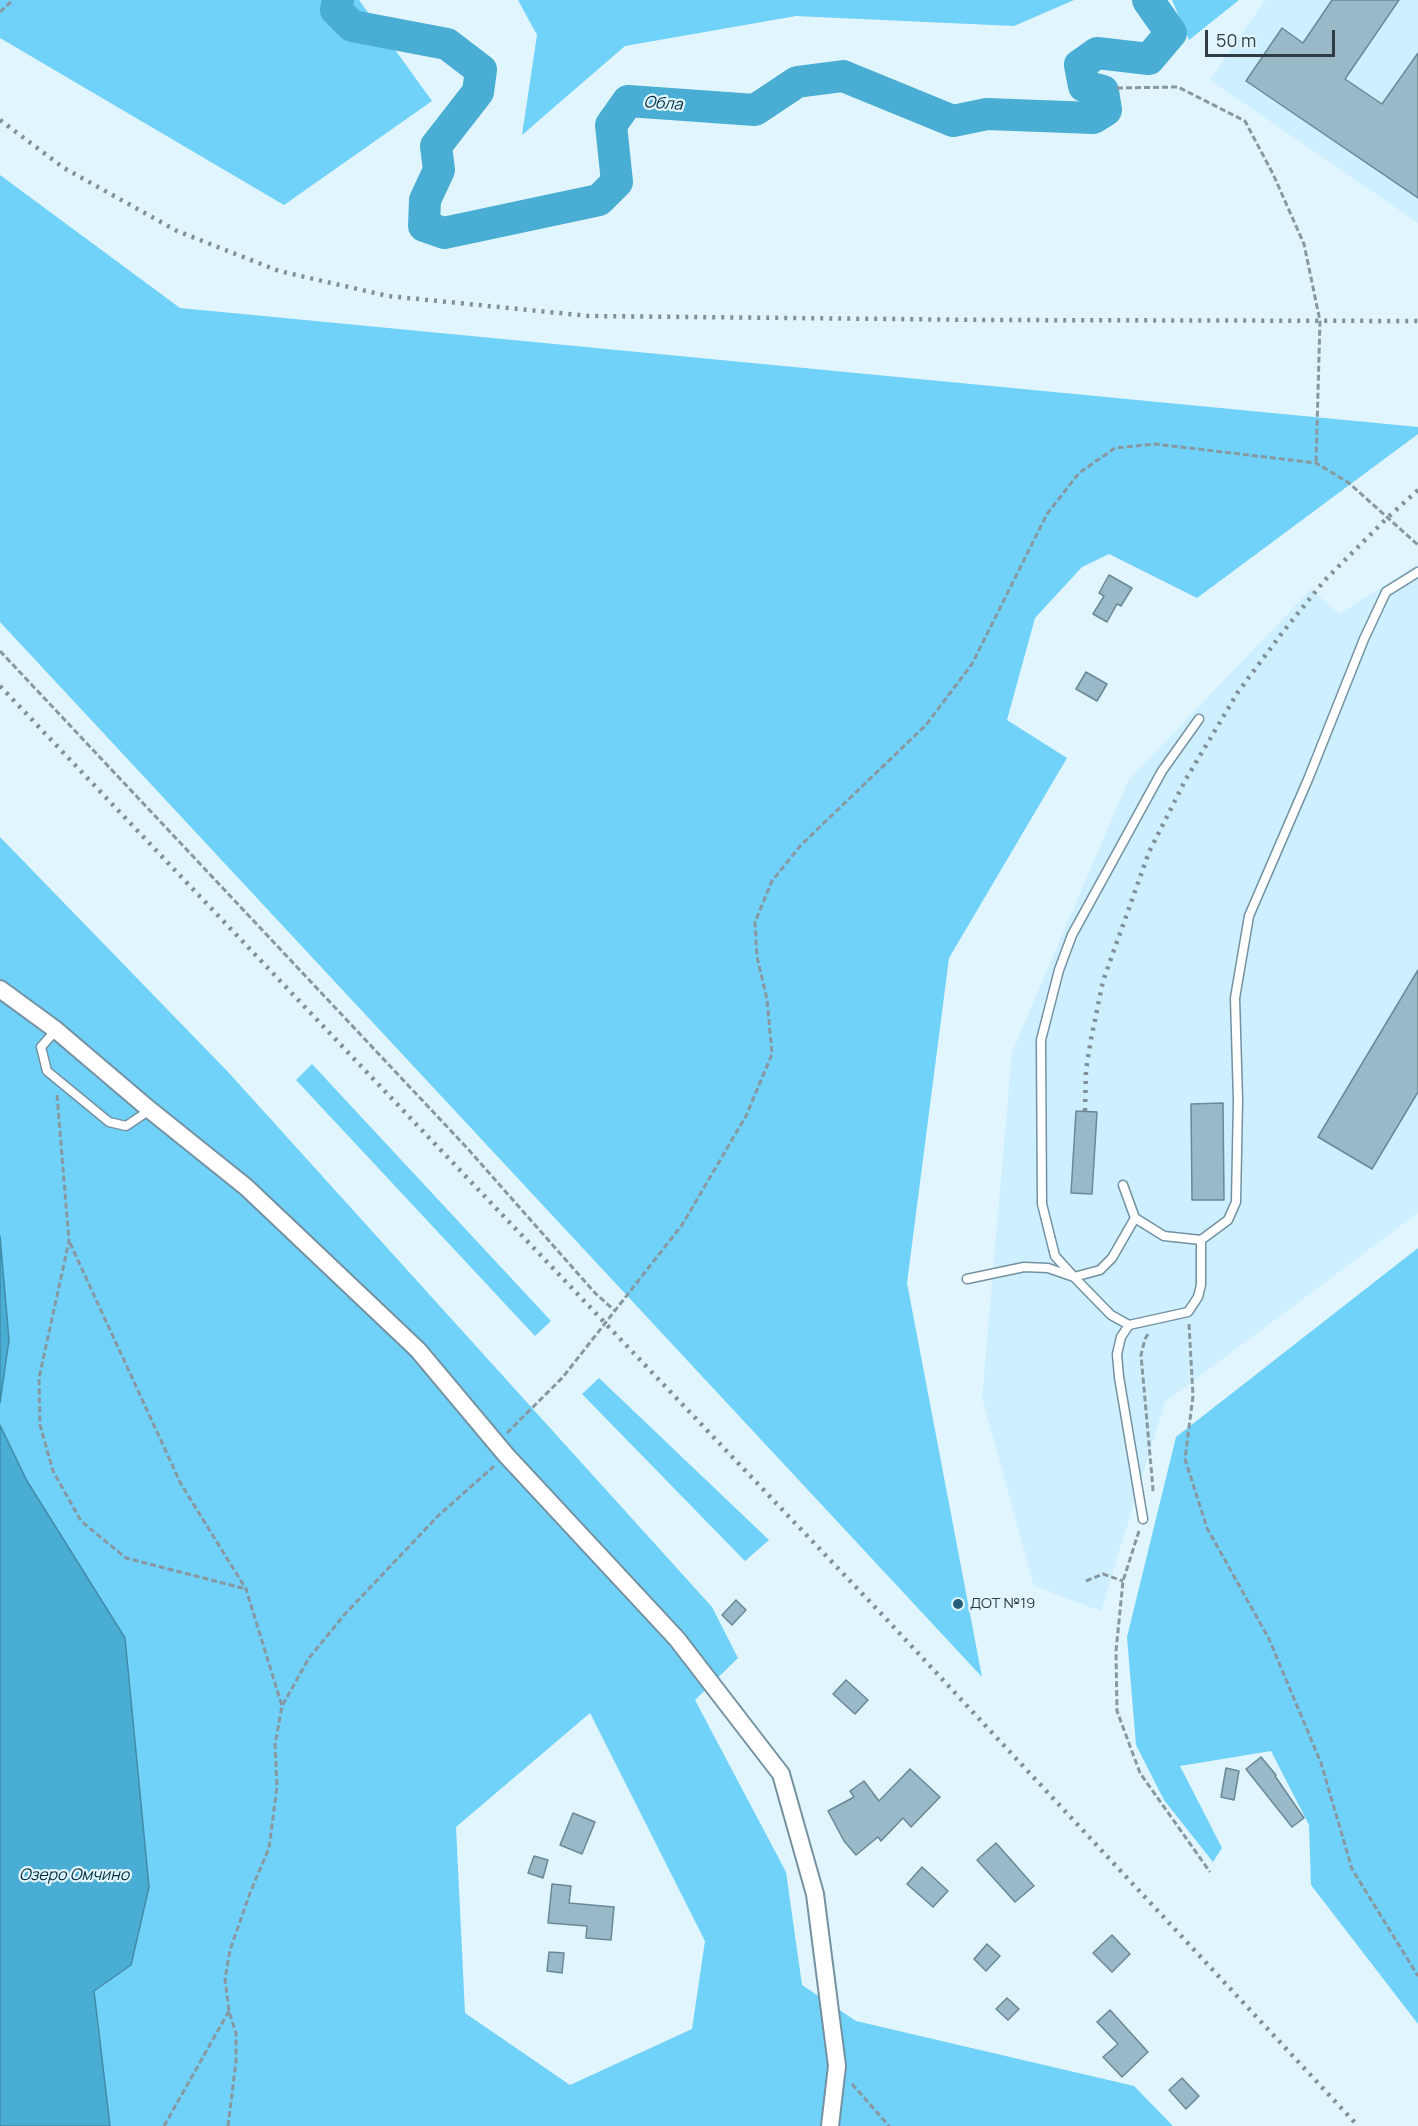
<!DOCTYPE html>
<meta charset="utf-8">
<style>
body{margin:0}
#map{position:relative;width:1418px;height:2126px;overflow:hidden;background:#e1f5fe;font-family:Manrope,sans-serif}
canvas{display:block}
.scale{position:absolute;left:1205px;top:30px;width:130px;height:27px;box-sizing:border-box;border:3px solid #303d44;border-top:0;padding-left:8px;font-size:18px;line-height:21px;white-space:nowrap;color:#303d44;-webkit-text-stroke:4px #e1f5fe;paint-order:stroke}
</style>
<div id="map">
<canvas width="1418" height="2126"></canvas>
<div class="scale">50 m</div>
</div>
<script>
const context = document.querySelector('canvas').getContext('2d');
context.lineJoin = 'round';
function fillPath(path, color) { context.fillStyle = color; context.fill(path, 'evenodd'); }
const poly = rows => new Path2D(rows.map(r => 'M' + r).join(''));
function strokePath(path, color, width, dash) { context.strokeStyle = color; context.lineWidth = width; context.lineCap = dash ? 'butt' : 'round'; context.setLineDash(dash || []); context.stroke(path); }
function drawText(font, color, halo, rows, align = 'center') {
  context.font = font + ' Manrope,sans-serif'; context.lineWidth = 4.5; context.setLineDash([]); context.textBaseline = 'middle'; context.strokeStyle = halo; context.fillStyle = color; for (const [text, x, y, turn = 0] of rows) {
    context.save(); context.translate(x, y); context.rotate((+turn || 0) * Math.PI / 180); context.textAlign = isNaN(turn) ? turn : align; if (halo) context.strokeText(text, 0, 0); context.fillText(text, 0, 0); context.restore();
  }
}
fillPath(poly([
 [1265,0,1418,0,1418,223,1210,80],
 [1418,564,1418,1213,1165,1402,1101,1611,1034,1586,982,1398,1012,1052,1128,781,1311,589,1339,614]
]), '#cdefff');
fillPath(poly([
 [0,0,359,0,432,101,284,205,0,38],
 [518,0,1074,0,1014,26,796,16,625,46,522,135,537,35],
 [1172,0,1239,0,1189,40],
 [0,175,180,308,1418,427,1418,434,1197,598,1109,554,1082,567,1035,618,1007,720,1067,758,949,958,907,1283,982,1677,0,622],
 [0,837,229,1073,712,1607,738,1658,695,1700,786,1872,802,1985,856,2021,1134,2086,1173,2126,110,2126,94,1991,131,1965,125,1638,27,1481,0,1425,0,1403,9,1340,0,1236],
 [590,1713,705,1941,692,2029,570,2085,465,2013,456,1827],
 [312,1064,551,1321,535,1336,296,1080],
 [1418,1248,1418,2024,1311,1885,1309,1825,1271,1751,1180,1766,1222,1848,1213,1862,1164,1800,1136,1745,1127,1637,1176,1437],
 [599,1378,769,1540,745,1561,582,1394]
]), '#70d1f9');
const water = poly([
 [0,1236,9,1340,0,1403,0,1236],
 [0,1425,27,1481,125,1638,149,1887,131,1965,94,1991,110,2126,0,2126,0,1425]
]);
fillPath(water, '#4aadd4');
strokePath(water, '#428ba9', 1.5);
strokePath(poly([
 [338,0,336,10,352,26,447,44,481,70,478,92,436,146,439,170,425,200,424,226,444,233,599,200,617,182,611,125,628,101,755,110,797,82,843,76,953,121,987,114,1093,118,1106,110,1103,91,1084,86,1080,65,1097,53,1149,59,1171,33,1148,0]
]), '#4aadd4', 32);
const building = poly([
 [1332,0,1399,0,1345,79,1382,104,1418,53,1418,198,1246,81,1282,28,1303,43,1332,0],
 [1109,575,1132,588,1121,606,1117,604,1107,622,1093,614,1104,596,1099,593,1109,575],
 [1086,672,1107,684,1097,701,1076,689,1086,672],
 [1418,970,1418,1092,1372,1169,1318,1137,1418,970],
 [1223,1103,1224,1200,1192,1200,1191,1104,1223,1103],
 [1076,1111,1097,1112,1092,1194,1071,1193,1076,1111],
 [736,1600,746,1610,732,1625,722,1615,736,1600],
 [846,1680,868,1700,855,1714,833,1694,846,1680],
 [1261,1757,1276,1775,1275,1776,1304,1818,1292,1827,1246,1769,1261,1757],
 [1226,1768,1239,1771,1234,1800,1221,1797,1226,1768],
 [910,1769,940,1797,911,1827,903,1818,881,1841,878,1837,856,1855,844,1841,828,1811,854,1797,850,1791,864,1781,879,1801,910,1769],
 [573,1813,595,1822,582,1854,560,1845,573,1813],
 [996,1843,1034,1886,1015,1902,977,1860,996,1843],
 [534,1856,548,1860,543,1878,528,1873,534,1856],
 [922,1867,948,1891,933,1907,907,1884,922,1867],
 [552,1884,571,1886,569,1903,614,1907,611,1940,586,1938,587,1926,548,1923,552,1884],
 [1112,1935,1130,1954,1112,1972,1093,1953,1112,1935],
 [987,1944,1000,1956,986,1971,974,1959,987,1944],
 [549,1952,564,1953,562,1973,547,1971,549,1952],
 [1007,1998,1019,2009,1008,2020,996,2009,1007,1998],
 [1110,2010,1148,2052,1122,2077,1103,2057,1118,2044,1097,2022,1110,2010],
 [1182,2078,1199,2096,1186,2109,1169,2090,1182,2078]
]);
fillPath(building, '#99b9c8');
strokePath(building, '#698997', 1.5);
const service = poly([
 [56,1030,41,1047,47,1071,109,1122,126,1126,150,1110],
 [1123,1185,1135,1218,1164,1236,1201,1240,1228,1220,1236,1202,1238,1100,1235,998,1249,916,1309,777,1364,639,1386,592,1418,572],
 [1135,1218,1112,1258,1100,1270,1074,1277,1055,1256,1042,1204,1041,1040,1059,970,1072,935,1162,771,1199,719],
 [967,1279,1024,1267,1048,1268,1074,1277,1111,1315,1129,1325],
 [1143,1519,1119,1377,1117,1354,1121,1337,1129,1325,1188,1312,1198,1297,1201,1285,1201,1240]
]);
const minor = poly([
 [0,989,56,1030,150,1110,246,1187,418,1350,506,1455,677,1639,781,1774,815,1894,837,2066,830,2126]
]);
strokePath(service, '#7392a1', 11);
strokePath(minor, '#7392a1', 20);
strokePath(poly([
 [0,12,13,0],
 [1117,88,1178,87,1245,121,1273,174,1304,244,1320,321,1316,463],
 [0,651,468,1149,596,1294,614,1310],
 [57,1095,69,1241,39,1378,40,1425,53,1471,81,1521,126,1558,246,1589],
 [70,1243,181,1484,246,1589,282,1706],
 [1189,1324,1193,1396,1185,1459,1207,1528,1269,1639,1321,1763,1352,1869,1418,1976],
 [1148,1334,1145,1339,1141,1355,1153,1489,1152,1493],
 [507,1433,563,1377,682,1225,746,1116,772,1054,767,999,757,957,755,922,772,881,801,845,926,725,972,664,1047,514,1079,473,1115,448,1155,444,1316,463,1349,483,1418,545],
 [1139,1531,1123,1581,1116,1651,1117,1711,1140,1773,1210,1872],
 [1086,1581,1103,1574,1123,1581],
 [852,2084,889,2126],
 [164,2126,229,2011],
 [228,2126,236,2061,236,2034,229,2011,225,1979,230,1950,250,1893,269,1848,277,1787,275,1745,282,1706,309,1658,345,1614,438,1516,494,1466]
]), '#8898a0', 3, [6, 3]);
strokePath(service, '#fff', 8);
strokePath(minor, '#fff', 16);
strokePath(poly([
 [0,120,64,168,177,231,279,271,388,296,589,316,991,320,1418,321],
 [0,686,890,1623,1358,2126],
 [1085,1111,1086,1070,1091,1039,1103,981,1149,852,1186,779,1238,692,1282,633,1324,581,1386,519,1418,490]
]), '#809098', 4.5, [3, 6]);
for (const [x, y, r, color] of [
 [958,1604,6,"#225f76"]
]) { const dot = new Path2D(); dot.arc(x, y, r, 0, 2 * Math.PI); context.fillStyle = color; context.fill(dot); strokePath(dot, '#e1f5fe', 2); }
drawText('15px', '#303d44', '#e1f5fe', [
 ["ДОТ №19",970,1604]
], 'left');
drawText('italic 16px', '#002f3f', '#e1f5fe', [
 ["Обла",663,104,4],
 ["Озеро Омчино",74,1876]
]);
</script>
